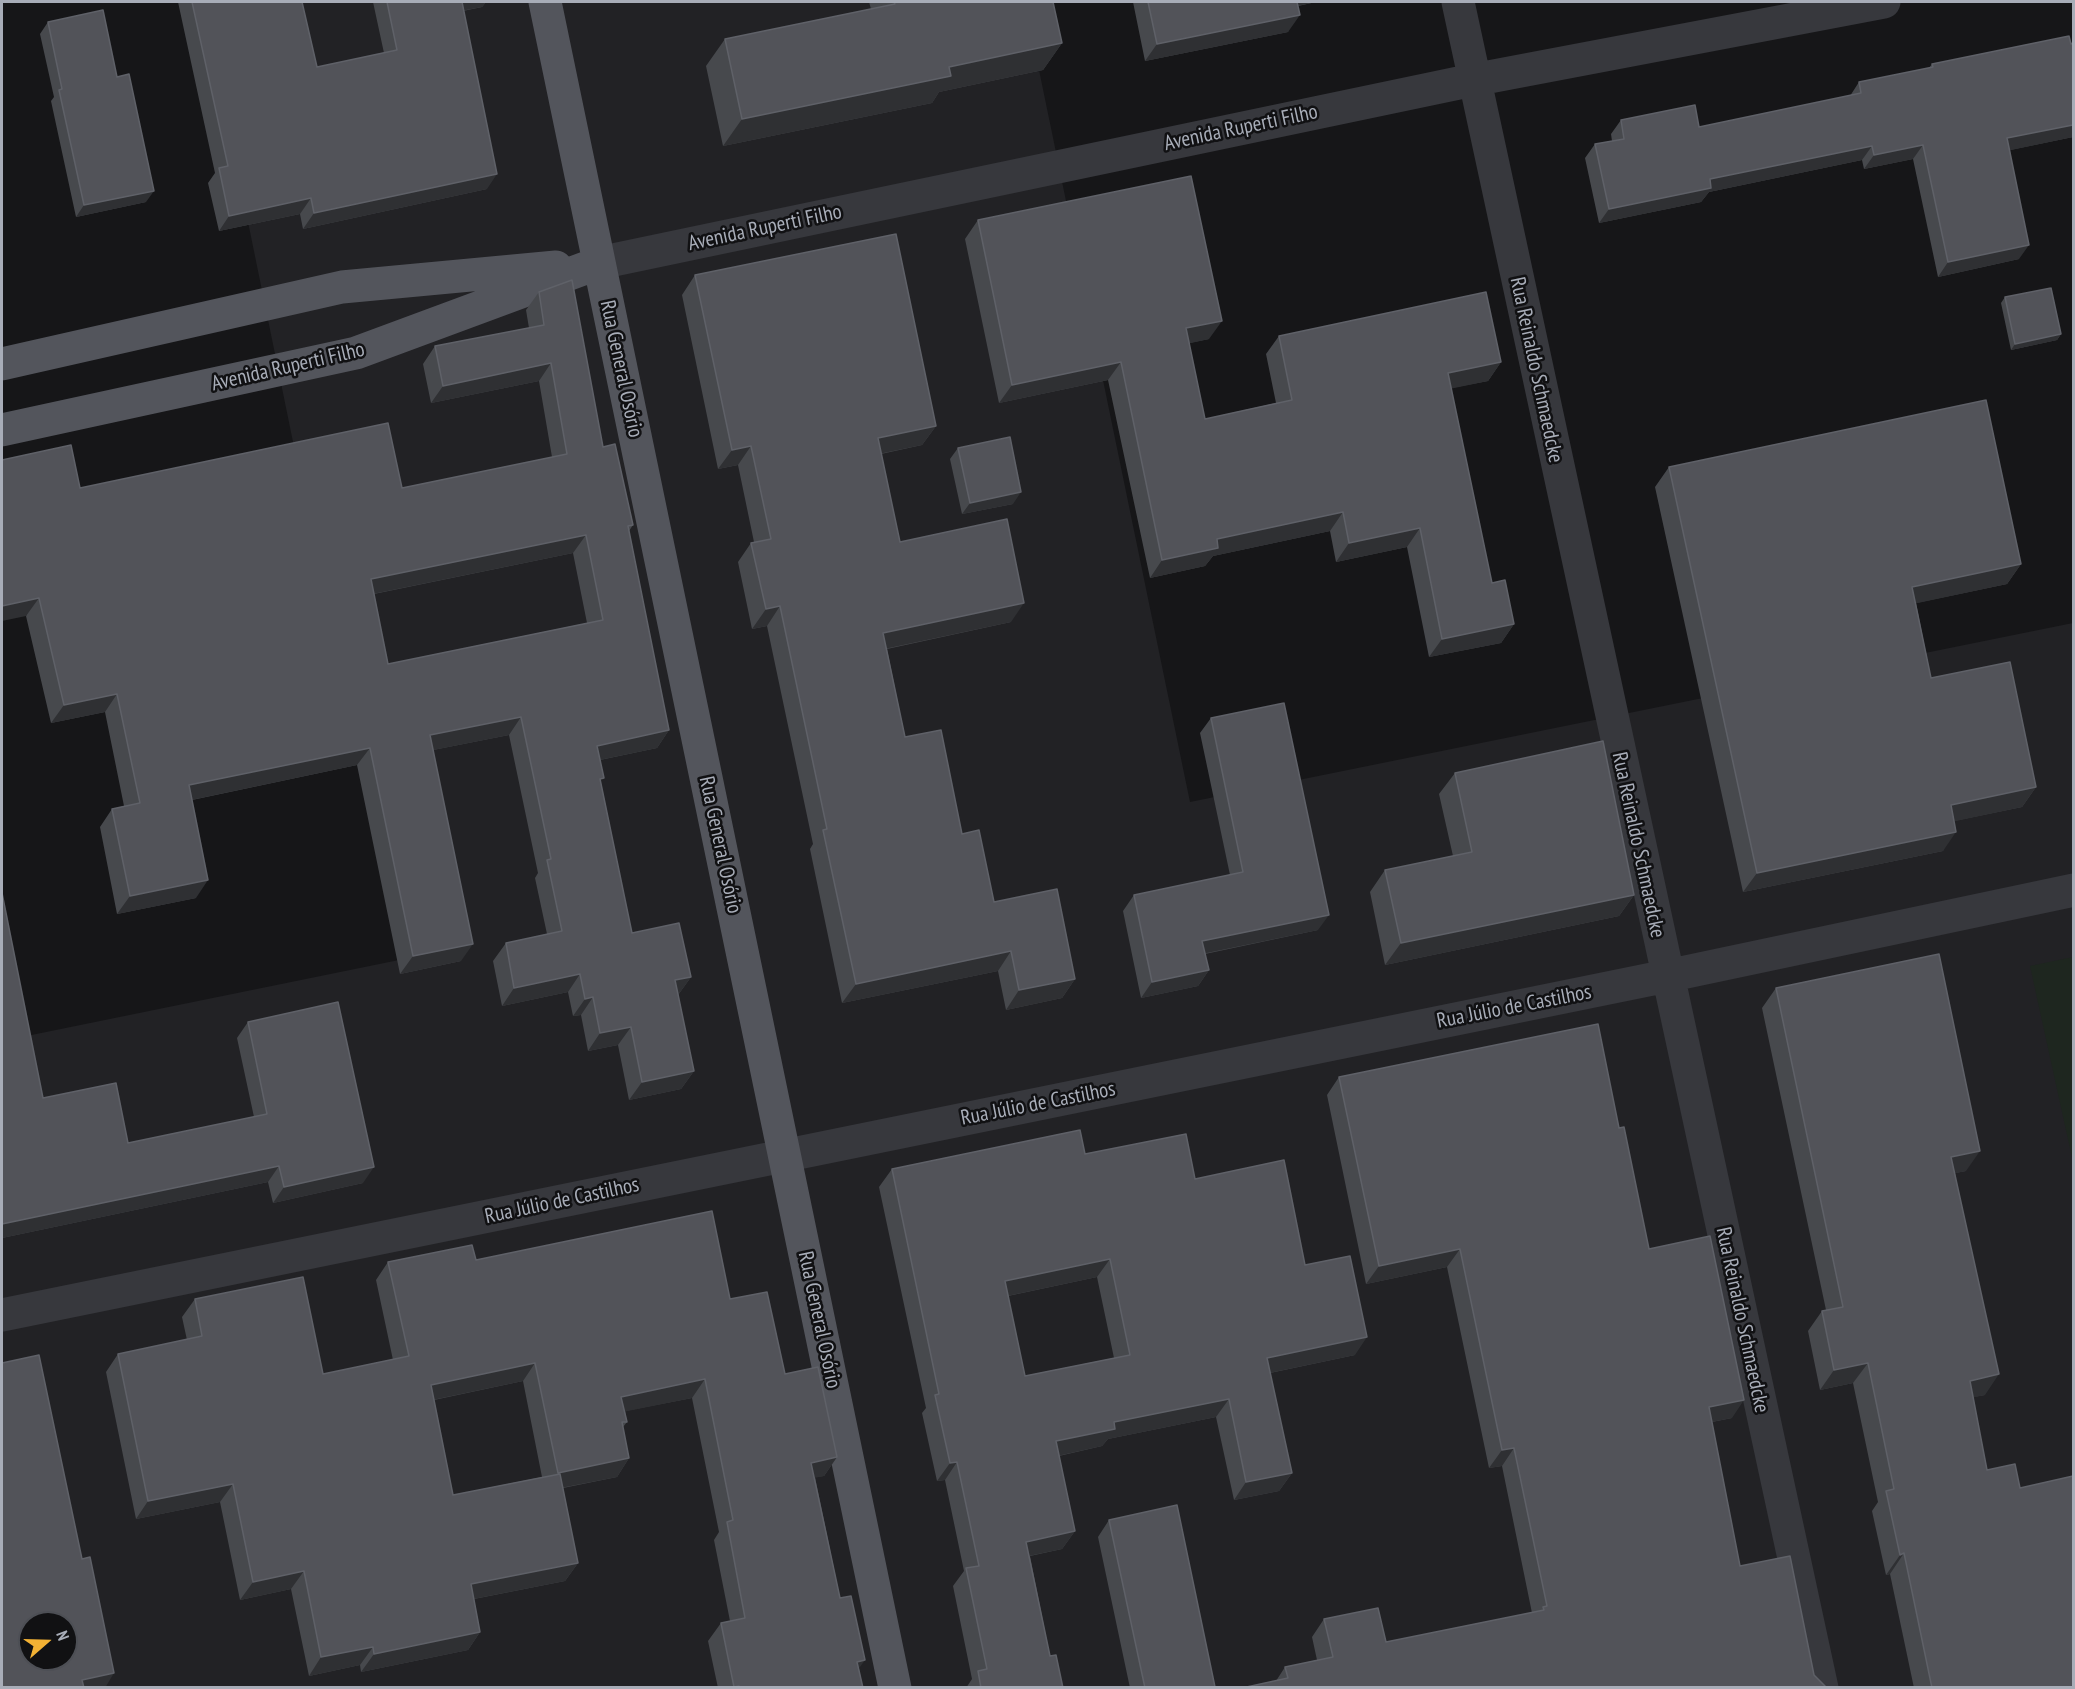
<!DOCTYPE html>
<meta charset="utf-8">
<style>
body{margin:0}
#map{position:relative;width:2075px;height:1689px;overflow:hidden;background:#161618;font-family:"PT Sans Narrow",sans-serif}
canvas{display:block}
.frame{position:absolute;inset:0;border:3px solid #a8adb8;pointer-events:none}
.north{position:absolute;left:18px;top:1611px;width:60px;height:60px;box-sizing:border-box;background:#111113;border:2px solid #4d4f55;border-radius:50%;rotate:70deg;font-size:16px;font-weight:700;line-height:24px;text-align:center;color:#a8adb8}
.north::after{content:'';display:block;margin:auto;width:21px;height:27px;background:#f2b134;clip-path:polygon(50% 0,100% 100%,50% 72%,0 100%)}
</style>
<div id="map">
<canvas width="2075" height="1689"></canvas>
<div class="frame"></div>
<div class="north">N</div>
</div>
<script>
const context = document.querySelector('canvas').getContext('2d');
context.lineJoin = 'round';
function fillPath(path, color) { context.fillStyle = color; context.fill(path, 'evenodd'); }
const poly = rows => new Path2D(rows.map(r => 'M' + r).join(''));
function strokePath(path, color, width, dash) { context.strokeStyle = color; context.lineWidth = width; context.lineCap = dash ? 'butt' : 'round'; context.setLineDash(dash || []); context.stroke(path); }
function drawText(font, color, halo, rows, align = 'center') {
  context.font = font + ' "PT Sans Narrow",sans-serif'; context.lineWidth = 5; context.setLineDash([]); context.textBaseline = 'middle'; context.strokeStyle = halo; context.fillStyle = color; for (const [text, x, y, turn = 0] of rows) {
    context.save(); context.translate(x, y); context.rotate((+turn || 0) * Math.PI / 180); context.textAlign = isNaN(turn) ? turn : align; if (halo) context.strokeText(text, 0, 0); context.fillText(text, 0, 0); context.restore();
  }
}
fillPath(poly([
 [203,2,1025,2,1190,802,2073,623,2073,1687,2,1688,2,1041,399,960],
 [30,1623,66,1623,66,1659,30,1659]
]), '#222225');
fillPath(poly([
 [2073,957,2074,957,2073,1162,2030,966]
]), '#1e261f');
strokePath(poly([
 [1458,2,1822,1688],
 [599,263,1473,80,1884,2],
 [2,1315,1667,976,2074,890]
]), '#37383d', 33);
strokePath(poly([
 [545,2,895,1688],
 [2,364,342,287,556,267],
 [2,430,356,353,599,263]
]), '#53555c', 33);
fillPath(poly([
 [178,2,302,2,317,67,384,53,373,2,486,2,482,7,463,11,487,189,303,229,300,214,219,231,208,183,215,173],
 [869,2,1053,2,1062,43,1043,70,939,92,932,103,723,146,706,66,725,39,871,9],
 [1133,2,1316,2,1298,6,1288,32,1145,61],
 [48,22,117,77,146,202,76,217,51,101,54,97,40,34],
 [1932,64,2073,137,2010,150,2019,259,1938,277,1913,159,1864,169,1862,160,1709,192,1701,202,1599,223,1585,158,1595,144,1612,141,1611,134,1621,120,1699,127,1850,96,1859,82,1929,68],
 [978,220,1209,339,1189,343,1205,419,1276,403,1266,354,1279,336,1501,362,1488,381,1451,388,1492,583,1514,624,1501,643,1429,657,1407,547,1336,562,1330,531,1213,556,1205,566,1150,578,1108,380,999,403,965,239],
 [695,275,936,426,922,445,881,454,900,542,1011,622,887,649,905,737,962,834,994,902,1075,979,1062,998,1006,1010,998,971,842,1003,810,849,813,844,767,626,752,629,738,562,751,543,754,542,738,465,718,469,682,295],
 [539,292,603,447,633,525,629,531,669,730,657,748,600,760,601,783,632,933,691,977,678,995,694,1071,681,1089,629,1100,618,1045,588,1051,581,1015,573,1016,568,992,502,1006,493,961,506,943,547,934,535,878,538,873,509,735,433,750,461,961,400,974,357,765,192,800,196,898,117,914,100,827,112,809,124,806,105,712,51,723,26,616,80,488,402,488,552,457,539,381,431,403,423,364,435,346,529,328,526,310],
 [573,553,587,623,388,664,374,594],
 [2005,297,2061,334,2057,340,2011,350,2001,303],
 [958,448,1013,504,962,514,950,459],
 [1669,467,2021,564,2007,584,1916,603,1931,678,2036,787,2022,807,1954,821,1943,851,1743,892,1655,487],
 [1211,718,1318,930,1205,954,1209,970,1198,986,1141,998,1123,911,1134,895,1230,875,1200,733],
 [1455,773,1634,895,1619,916,1385,965,1370,892,1385,870,1453,856,1439,794],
 [1776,988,1966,1171,1955,1173,1985,1395,1973,1397,1987,1470,2020,1488,2073,1688,1914,1688,1890,1574,1886,1575,1872,1511,1878,1502,1853,1383,1820,1390,1808,1331,1822,1311,1826,1310,1762,1008],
 [248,1022,363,1183,273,1203,268,1182,2,1238,43,1098,128,1143,254,1117,237,1038],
 [1339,1077,1619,1128,1649,1249,1732,1418,1712,1422,1740,1566,1814,1675,1276,1681,1285,1667,1317,1660,1312,1637,1324,1619,1386,1642,1532,1613,1502,1466,1489,1468,1447,1267,1366,1284,1327,1095],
 [1085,1154,1195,1179,1305,1265,1355,1355,1270,1373,1292,1473,1279,1491,1234,1500,1216,1417,1108,1439,1102,1446,1059,1456,1075,1531,1062,1549,1030,1556,1050,1656,1063,1688,966,1688,972,1679,953,1586,964,1571,945,1480,937,1481,922,1413,926,1408,879,1187,892,1169],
 [1097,1277,1114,1358,1025,1376,1008,1296],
 [476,1260,730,1299,785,1374,837,1457,824,1476,815,1477,840,1598,859,1669,863,1688,718,1688,708,1641,721,1623,730,1621,714,1540,719,1532,692,1398,625,1411,627,1422,623,1427,629,1458,617,1477,563,1488,578,1563,565,1581,474,1599,480,1632,468,1650,361,1672,360,1665,309,1676,291,1589,240,1600,220,1502,136,1519,106,1372,118,1354,187,1340,182,1317,195,1299,323,1374,393,1360,376,1280,388,1262],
 [523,1381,542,1477,453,1495,434,1400],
 [1109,1520,1215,1688,1130,1688,1098,1537]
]), '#47494d');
fillPath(poly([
 [458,2,486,2,482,7,450,13],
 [1288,2,1316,2,1283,9],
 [1300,15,1288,32,1145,61,1157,44],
 [1062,43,1043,70,939,92,932,103,723,146,742,119,949,67],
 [2073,125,2073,137,1997,153,2007,138],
 [1923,145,1913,159,1864,169,1874,155],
 [1872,146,1862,160,1709,192,1701,202,1599,223,1609,209,1710,179],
 [497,174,487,189,303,229,314,213],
 [154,191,146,202,76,217,84,205],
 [311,198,300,214,219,231,229,216],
 [2029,245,2019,259,1938,277,1948,262],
 [1222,321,1209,339,1173,347,1186,328],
 [2061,334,2057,340,2011,350,2015,344],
 [1121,362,1108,380,999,403,1012,385],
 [1501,362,1488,381,1435,392,1448,373],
 [551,363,539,381,431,403,443,386],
 [936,426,922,445,864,457,878,438],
 [751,446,738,465,718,469,732,450],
 [1021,492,1013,504,962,514,970,503],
 [1343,512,1330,531,1213,556,1205,566,1150,578,1162,560,1217,539],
 [1420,528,1407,547,1336,562,1349,543],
 [586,535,573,553,358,597,371,579],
 [2021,564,2007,584,1899,607,1912,587],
 [39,598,26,616,2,621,2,606],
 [1024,603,1011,622,870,652,883,633],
 [780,606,767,626,752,629,766,609],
 [1514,624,1501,643,1429,657,1442,639],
 [117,694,105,712,51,723,64,705],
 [521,717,509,735,418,753,430,735],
 [669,730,657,748,585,763,597,746],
 [370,748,357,765,177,803,189,785],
 [2036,787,2022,807,1937,825,1951,805],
 [1956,832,1943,851,1743,892,1757,873],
 [208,880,196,898,117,914,130,896],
 [1634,895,1619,916,1385,965,1401,943],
 [1329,915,1318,930,1192,956,1202,941],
 [473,944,461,961,400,974,413,956],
 [1011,951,998,971,842,1003,856,984],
 [1209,970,1198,986,1141,998,1152,982],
 [580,974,568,992,502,1006,514,988],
 [691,977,678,995,662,998,675,980],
 [1075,979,1062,998,1006,1010,1019,990],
 [593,997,581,1015,573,1016,585,999],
 [631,1027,618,1045,588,1051,600,1033],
 [694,1071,681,1089,629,1100,642,1082],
 [1980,1151,1966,1171,1937,1177,1951,1157],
 [279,1166,268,1182,2,1238,2,1224],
 [374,1167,363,1183,273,1203,284,1187],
 [1460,1249,1447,1267,1366,1284,1379,1266],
 [1110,1259,1097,1277,993,1299,1005,1281],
 [1367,1337,1355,1355,1255,1376,1267,1358],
 [535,1363,523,1381,418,1403,431,1385],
 [1868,1363,1853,1383,1820,1390,1834,1370],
 [1999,1374,1985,1395,1956,1401,1970,1381],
 [705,1379,692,1398,608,1415,621,1397],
 [1229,1399,1216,1417,1108,1439,1102,1446,1044,1459,1056,1441,1114,1422],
 [1744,1400,1732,1418,1696,1425,1709,1407],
 [1514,1448,1502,1466,1489,1468,1502,1450],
 [837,1457,824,1476,799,1481,811,1463],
 [629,1458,617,1477,545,1491,558,1473],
 [957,1462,945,1480,937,1481,950,1463],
 [1292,1473,1279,1491,1234,1500,1246,1482],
 [233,1484,220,1502,136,1519,148,1501],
 [1075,1531,1062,1549,1014,1559,1026,1542],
 [1904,1553,1890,1574,1886,1575,1900,1555],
 [578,1563,565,1581,458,1602,471,1584],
 [304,1571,291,1589,240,1600,253,1582],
 [480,1632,468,1650,361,1672,374,1654],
 [373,1647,360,1665,309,1676,321,1657],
 [865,1660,852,1678,857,1662],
 [114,1673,105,1688,77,1688,82,1680]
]), '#2f3033');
const building = poly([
 [192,2,302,2,317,67,397,50,387,2,462,2,497,174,314,213,311,198,229,216,219,168,228,166,192,2],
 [894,2,1053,2,1062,43,949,67,951,76,742,119,725,39,895,4,894,2],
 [1148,2,1297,2,1300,15,1157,44,1148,2],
 [103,10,117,77,129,74,154,191,84,205,59,90,62,89,48,22,103,10],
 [2069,36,2071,44,2073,43,2073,125,2007,138,2029,245,1948,262,1923,145,1874,155,1872,146,1710,179,1711,188,1609,209,1595,144,1624,139,1621,120,1695,105,1699,127,1861,93,1859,82,1933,67,1932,64,2069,36],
 [1191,176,1222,321,1186,328,1205,419,1292,400,1279,336,1486,292,1501,362,1448,373,1492,583,1505,580,1514,624,1442,639,1420,528,1349,543,1343,512,1217,539,1218,548,1162,560,1121,362,1012,385,978,220,1191,176],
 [896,234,936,426,878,438,900,542,1007,519,1024,603,883,633,905,737,941,730,962,834,979,830,994,902,1057,889,1075,979,1019,990,1011,951,856,984,823,830,827,829,780,606,766,609,751,543,771,539,751,446,732,450,695,275,896,234],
 [572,280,603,447,615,444,633,525,628,526,669,730,597,746,604,778,600,779,632,933,679,923,691,977,675,980,694,1071,642,1082,631,1027,600,1033,593,997,585,999,580,974,514,988,506,943,562,931,547,860,551,859,521,717,430,735,473,944,413,956,370,748,189,785,208,880,130,896,112,809,140,803,117,694,64,705,39,598,2,606,2,460,71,445,80,488,388,423,402,488,567,454,551,363,443,386,435,346,544,325,539,292,572,280],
 [586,535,603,620,388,664,371,579,586,535],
 [2051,288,2061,334,2015,344,2005,297,2051,288],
 [1986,400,2021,564,1912,587,1931,678,2010,662,2036,787,1951,805,1956,832,1757,873,1669,467,1986,400],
 [1010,437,1021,492,970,503,958,448,1010,437],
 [1284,703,1329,915,1202,941,1209,970,1152,982,1134,895,1243,872,1211,718,1284,703],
 [1603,741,1634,895,1401,943,1385,870,1472,852,1455,773,1603,741],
 [2,893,43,1098,116,1083,128,1143,267,1114,248,1022,338,1002,374,1167,284,1187,279,1166,2,1224,2,893],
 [1939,954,1980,1151,1951,1157,1999,1374,1970,1381,1987,1470,2015,1464,2020,1488,2073,1476,2073,1688,1932,1688,1904,1553,1900,1555,1886,1491,1894,1489,1868,1363,1834,1370,1822,1311,1843,1307,1776,988,1939,954],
 [1598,1024,1619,1128,1624,1127,1649,1249,1710,1236,1744,1400,1709,1407,1740,1566,1790,1556,1814,1675,1827,1688,1242,1688,1288,1678,1285,1667,1333,1657,1324,1619,1378,1608,1386,1642,1544,1610,1543,1607,1547,1606,1514,1448,1502,1450,1460,1249,1379,1266,1339,1077,1598,1024],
 [1080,1130,1085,1154,1186,1134,1195,1179,1284,1160,1305,1265,1350,1256,1367,1337,1267,1358,1292,1473,1246,1482,1229,1399,1114,1422,1115,1429,1056,1441,1075,1531,1026,1542,1050,1656,1056,1655,1063,1688,981,1688,978,1671,987,1669,966,1568,979,1566,957,1462,950,1463,935,1395,939,1394,892,1169,1080,1130],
 [1110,1259,1130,1355,1025,1376,1005,1281,1110,1259],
 [712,1211,730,1299,767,1292,785,1374,818,1367,837,1457,811,1463,840,1598,851,1596,865,1660,857,1662,863,1688,739,1688,739,1686,734,1687,721,1623,745,1618,727,1522,733,1520,705,1379,621,1397,627,1422,622,1422,629,1458,558,1473,535,1363,431,1385,453,1495,560,1474,578,1563,471,1584,480,1632,374,1654,373,1647,321,1657,304,1571,253,1582,233,1484,148,1501,118,1354,202,1336,195,1299,303,1277,323,1374,409,1356,388,1262,472,1245,476,1260,712,1211],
 [39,1355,82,1559,90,1557,114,1673,82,1680,84,1688,2,1688,2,1363,39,1355],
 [30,1623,66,1623,66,1659,30,1659,30,1623],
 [1177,1505,1215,1687,1212,1688,1145,1688,1109,1520,1177,1505]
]);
fillPath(building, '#525359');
strokePath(building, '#5f6168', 1.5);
drawText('21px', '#a8adb8', '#111113', [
 ["Avenida Ruperti Filho",1241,128,-12],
 ["Avenida Ruperti Filho",765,228,-12],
 ["Avenida Ruperti Filho",288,367,-13],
 ["Rua General Osório",621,369,78],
 ["Rua Reinaldo Schmaedcke",1536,370,78],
 ["Rua General Osório",720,845,78],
 ["Rua Reinaldo Schmaedcke",1638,845,78],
 ["Rua Júlio de Castilhos",1514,1007,-11],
 ["Rua Júlio de Castilhos",1038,1104,-11],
 ["Rua Júlio de Castilhos",562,1201,-12],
 ["Rua General Osório",819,1320,78],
 ["Rua Reinaldo Schmaedcke",1742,1320,78]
]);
</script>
